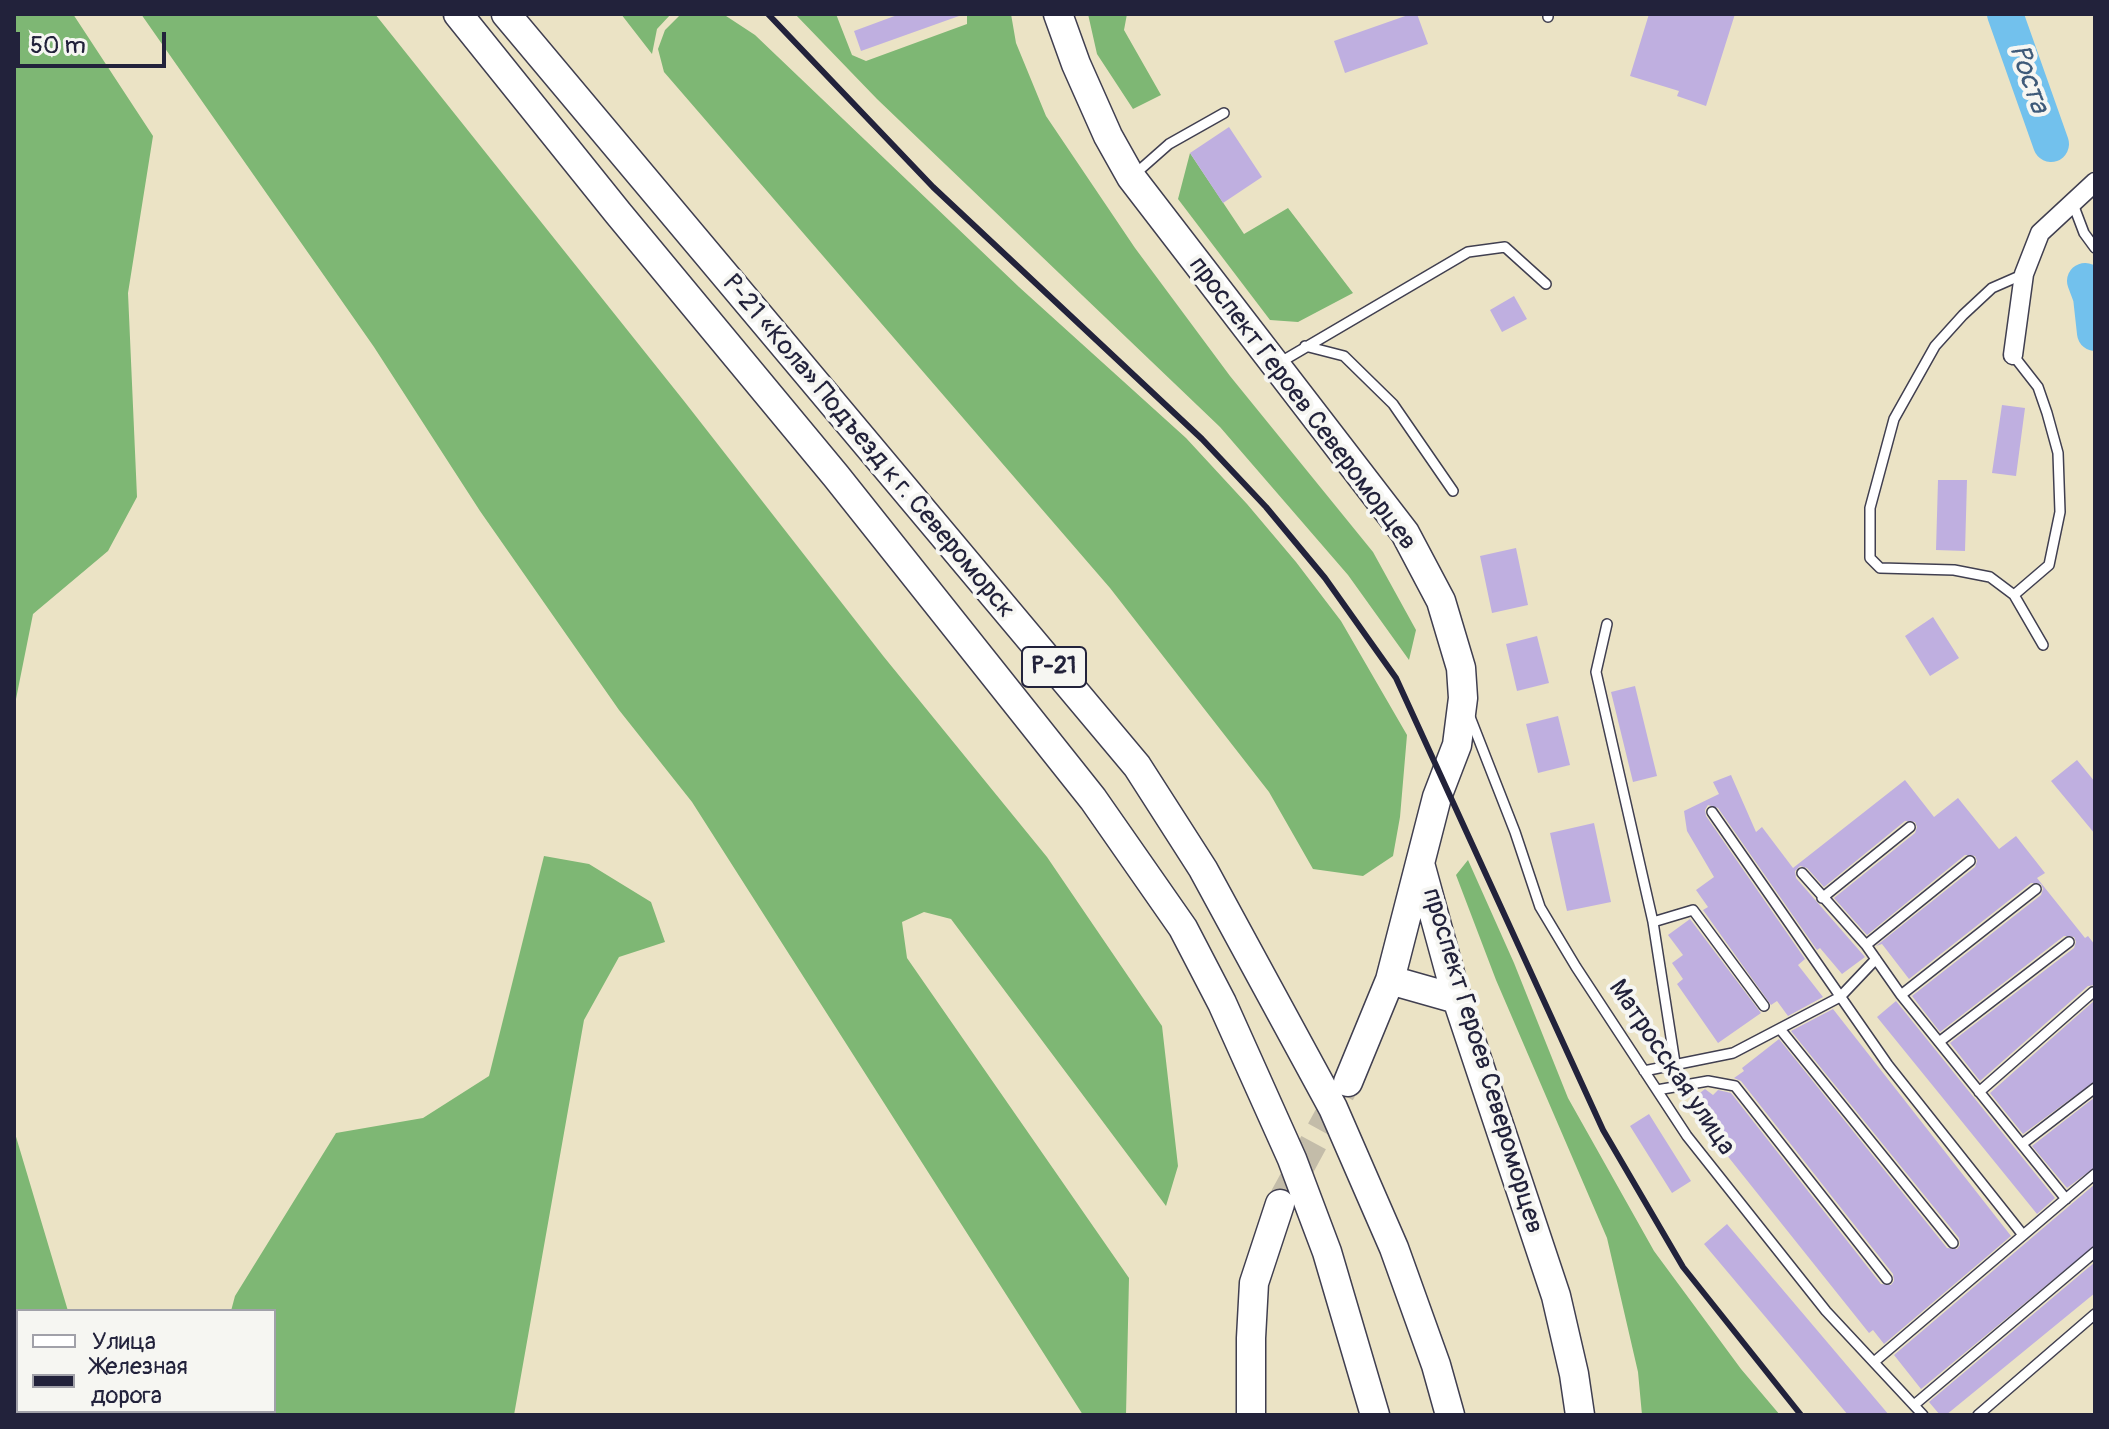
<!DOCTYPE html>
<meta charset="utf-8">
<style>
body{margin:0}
#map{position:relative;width:2109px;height:1429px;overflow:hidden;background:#ebe3c5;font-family:Pangolin,sans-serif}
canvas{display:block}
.frame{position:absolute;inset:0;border:16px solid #22223b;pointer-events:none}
.legend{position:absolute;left:16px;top:1309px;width:260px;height:104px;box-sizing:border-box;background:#f6f6f2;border:2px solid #a1a1a9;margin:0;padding:10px 14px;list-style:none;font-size:24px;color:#22223b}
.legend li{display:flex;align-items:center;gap:16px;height:40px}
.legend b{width:40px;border:2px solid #a1a1a9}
.scale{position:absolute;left:16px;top:32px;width:150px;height:36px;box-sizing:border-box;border:4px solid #22223b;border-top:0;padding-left:10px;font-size:24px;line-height:28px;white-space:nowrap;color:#22223b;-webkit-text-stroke:6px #f6f6f2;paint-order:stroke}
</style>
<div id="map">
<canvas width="2109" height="1429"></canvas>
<div class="frame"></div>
<ul class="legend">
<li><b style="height:10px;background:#fff"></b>Улица</li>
<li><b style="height:10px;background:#22223b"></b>Железная дорога</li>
</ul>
<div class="scale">50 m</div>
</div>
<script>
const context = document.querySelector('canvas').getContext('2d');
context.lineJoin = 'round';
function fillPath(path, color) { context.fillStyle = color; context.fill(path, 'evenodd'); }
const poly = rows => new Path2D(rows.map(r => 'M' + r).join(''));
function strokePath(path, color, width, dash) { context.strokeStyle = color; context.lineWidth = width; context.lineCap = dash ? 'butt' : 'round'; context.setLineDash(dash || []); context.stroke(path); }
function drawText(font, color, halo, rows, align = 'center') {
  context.font = font + ' Pangolin,sans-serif'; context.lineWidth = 8; context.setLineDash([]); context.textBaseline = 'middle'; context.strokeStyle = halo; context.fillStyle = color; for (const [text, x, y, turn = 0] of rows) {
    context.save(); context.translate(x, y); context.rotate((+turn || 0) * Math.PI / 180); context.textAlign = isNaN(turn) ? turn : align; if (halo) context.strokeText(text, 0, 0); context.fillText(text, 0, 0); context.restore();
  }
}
fillPath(poly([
 [14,14,73,14,153,136,128,293,137,497,108,551,33,614,14,709],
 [141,14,375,14,684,401,884,657,1047,857,1162,1026,1178,1166,1166,1206,951,919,924,912,902,922,907,958,1129,1278,1126,1415,1083,1415,692,802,619,710,480,511,374,347],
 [621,14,671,14,657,29,652,54],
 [688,14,723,14,755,35,1019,287,1186,438,1247,504,1296,562,1341,621,1407,735,1400,817,1393,856,1363,876,1313,869,1269,792,1110,588,664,72,658,49,665,30,679,16],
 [795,14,836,14,852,55,866,61,967,24,967,14,1011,14,1016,43,1046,116,1135,248,1230,376,1373,552,1416,630,1409,660,1348,575,1220,427,877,99],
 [1088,14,1127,14,1124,30,1161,95,1133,109,1097,54],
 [1190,153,1244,234,1288,208,1353,293,1298,322,1270,320,1178,199],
 [544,856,589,864,651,902,665,942,619,957,584,1020,514,1415,162,1415,167,1411,274,1411,274,1311,231,1311,235,1296,336,1133,423,1118,489,1076],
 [1468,860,1514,963,1568,1098,1654,1251,1741,1369,1780,1415,1642,1415,1638,1372,1607,1238,1496,980,1456,875],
 [14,1130,68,1311,18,1311,18,1411,152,1411,159,1415,14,1415]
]), '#7eb774');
strokePath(poly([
 [2005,14,2051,144],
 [2085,281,2091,297,2095,333]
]), '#72c1ed', 36);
fillPath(poly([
 [900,14,959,14,959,16,861,51,854,31],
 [1411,14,1417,14,1428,44,1345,73,1334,41],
 [1649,14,1735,14,1706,106,1677,96,1679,91,1630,76],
 [1229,127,1262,177,1223,203,1190,153],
 [1514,296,1527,319,1502,332,1490,310],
 [2002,405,2025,408,2016,476,1992,473],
 [1938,480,1967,480,1965,551,1936,550],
 [1516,548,1528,605,1492,613,1480,556],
 [1933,617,1959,658,1930,676,1905,636],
 [1537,636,1549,683,1517,691,1506,644],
 [1635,686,1657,776,1633,782,1611,692],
 [1558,716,1570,765,1538,773,1526,724],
 [2077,760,2095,782,2095,834,2051,781],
 [1731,775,1756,832,1762,827,1793,868,1905,780,1934,817,1958,798,1999,849,2016,836,2045,873,2037,878,2085,938,2088,936,2095,945,2095,985,2088,986,1980,1081,1950,1043,2074,948,2076,942,2074,937,2064,936,1940,1032,1912,996,2041,895,2043,889,2041,884,2031,883,1909,979,1882,944,1876,946,1975,867,1977,861,1975,856,1965,855,1867,935,1834,898,1915,833,1917,827,1915,822,1905,821,1824,887,1807,868,1800,866,1795,871,1796,878,1865,957,1842,974,1820,948,1817,950,1718,808,1708,805,1705,810,1706,816,1805,959,1798,965,1823,997,1788,1016,1777,1001,1771,1005,1703,910,1708,907,1696,890,1714,877,1687,831,1684,811,1719,794,1713,782],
 [1594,823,1611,902,1567,911,1550,833],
 [1690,919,1761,1013,1718,1043,1677,984,1683,979,1672,963,1683,955,1668,935],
 [2095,1000,2095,1081,2023,1134,1990,1093],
 [1896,1001,2055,1198,2037,1214,1877,1017],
 [1833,1009,2011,1236,1884,1344,1873,1330,1869,1333,1686,1104,1705,1089,1713,1095,1718,1090,1731,1093,1881,1284,1891,1285,1894,1281,1893,1274,1741,1081,1734,1078,1744,1071,1742,1068,1779,1039,1947,1248,1957,1249,1960,1245,1959,1238,1791,1031],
 [2095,1097,2095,1167,2067,1188,2032,1146],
 [1649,1114,1691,1181,1672,1193,1630,1126],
 [2095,1184,2095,1245,1921,1389,1894,1355],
 [1727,1224,1889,1415,1848,1415,1704,1244],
 [2095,1262,2095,1293,1946,1415,1940,1415,1929,1402]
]), '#bfafe0');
strokePath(poly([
 [1280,1204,1343,1089]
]), '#c3bca9', 28, [28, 14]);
const service = poly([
 [1548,17,1548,14],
 [1135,174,1169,144,1224,113],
 [2073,204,2084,233,2095,248],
 [2024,274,1992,288,1963,315,1935,346,1894,419,1870,508,1870,558,1880,568,1954,570,1990,577,2014,595,2043,645],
 [1305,346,1344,356,1393,404,1453,491],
 [2013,355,2038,387,2047,413,2058,453,2060,512,2049,565,2014,595],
 [1279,363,1468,252,1505,247,1546,284],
 [1607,624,1596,672,1653,922],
 [1470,717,1515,832,1540,907,1576,967,1687,1136,1826,1311,1923,1415],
 [1712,812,1888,1065,2023,1235],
 [1802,873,1866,945,1901,995,2066,1199],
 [1822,898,1910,827],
 [1866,945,1970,861],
 [1901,995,2036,889],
 [1780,1029,1953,1243],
 [1939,1042,2069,942],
 [1675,1063,1653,922,1693,910,1764,1006],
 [1644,1071,1733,1053,1840,997,1876,959],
 [1657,1090,1708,1081,1735,1086,1887,1279],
 [1979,1092,2093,992],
 [2022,1144,2095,1088],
 [1874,1362,2095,1174],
 [1914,1405,2095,1252],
 [1978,1415,2095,1314]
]);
const minor = poly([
 [2013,355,2024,274,2040,233,2095,182]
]);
const primary = poly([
 [458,14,618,213,836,476,1093,799,1183,928,1222,1003,1292,1159,1327,1252,1375,1415],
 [506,14,1137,766,1203,869,1333,1108,1394,1248,1436,1365,1450,1415],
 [1058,14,1076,64,1108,136,1131,177,1405,533,1441,601,1461,668,1463,698,1457,745,1437,797,1390,980,1348,1082],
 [1421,867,1457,999,1556,1296,1574,1374,1580,1415],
 [1390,980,1457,999],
 [1251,1415,1251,1338,1254,1283,1280,1204]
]);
strokePath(service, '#403f50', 12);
strokePath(minor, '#403f50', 21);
strokePath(primary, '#403f50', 31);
strokePath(service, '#fff', 9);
strokePath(minor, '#fff', 18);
strokePath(primary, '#fff', 28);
strokePath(poly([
 [768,14,933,187,1202,439,1266,507,1325,578,1396,678,1603,1130,1683,1267,1801,1415]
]), '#22223b', 6);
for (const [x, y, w] of [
 [1054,667,64]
]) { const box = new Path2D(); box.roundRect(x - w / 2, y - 20, w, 40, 6); context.fillStyle = '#f6f6f2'; context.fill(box); strokePath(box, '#22223b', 2); }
drawText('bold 24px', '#22223b', null, [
 ["Р-21",1054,667]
]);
drawText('26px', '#22223b', '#f6f6f2', [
 ["проспект Героев Североморцев",1302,404,53],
 ["Р-21 «Кола» Подъезд к г. Североморск",868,447,50],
 ["проспект Героев Североморцев",1482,1061,73],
 ["Матросская улица",1671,1068,56]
]);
drawText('italic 28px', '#3e5a79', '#f6f6f2', [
 ["Роста",2028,79,71]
]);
</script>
